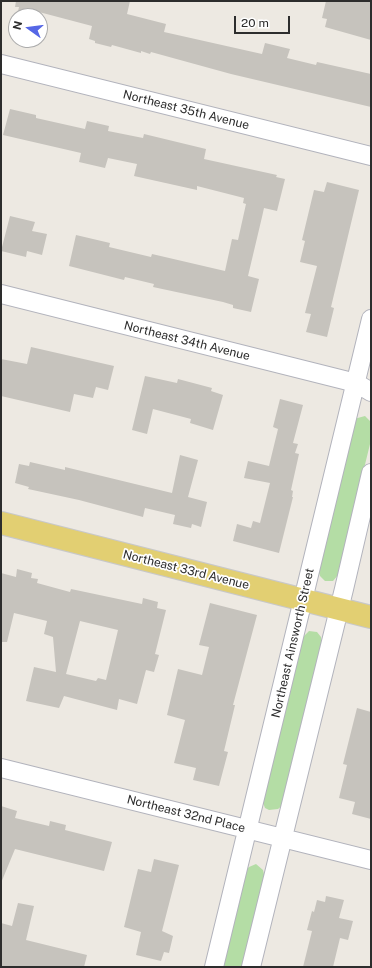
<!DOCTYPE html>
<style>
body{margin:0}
#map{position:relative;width:372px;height:968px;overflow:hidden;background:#ede9e2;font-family:"Public Sans",sans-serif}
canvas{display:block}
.frame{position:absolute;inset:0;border:2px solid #2d2d2d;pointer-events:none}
.north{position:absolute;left:8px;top:8px;width:40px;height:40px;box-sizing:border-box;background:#fff;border:1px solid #ababab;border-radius:50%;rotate:284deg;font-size:11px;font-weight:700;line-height:16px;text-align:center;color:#2d2d2d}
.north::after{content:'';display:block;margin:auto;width:14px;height:18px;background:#5667e6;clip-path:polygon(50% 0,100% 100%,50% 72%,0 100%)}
.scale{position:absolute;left:234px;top:16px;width:56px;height:18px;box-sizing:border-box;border:2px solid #2d2d2d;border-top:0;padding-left:5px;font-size:12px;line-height:14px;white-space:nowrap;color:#2d2d2d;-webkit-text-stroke:3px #fff;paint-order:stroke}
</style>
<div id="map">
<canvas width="372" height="968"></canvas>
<div class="frame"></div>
<div class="north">N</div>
<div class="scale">20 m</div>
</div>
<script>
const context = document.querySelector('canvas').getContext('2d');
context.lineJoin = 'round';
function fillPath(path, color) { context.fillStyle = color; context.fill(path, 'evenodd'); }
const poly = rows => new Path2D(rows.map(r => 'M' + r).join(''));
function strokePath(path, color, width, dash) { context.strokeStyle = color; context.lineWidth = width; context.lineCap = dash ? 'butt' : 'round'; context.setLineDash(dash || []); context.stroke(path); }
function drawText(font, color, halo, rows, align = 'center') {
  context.font = font + ' "Public Sans",sans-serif'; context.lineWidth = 3.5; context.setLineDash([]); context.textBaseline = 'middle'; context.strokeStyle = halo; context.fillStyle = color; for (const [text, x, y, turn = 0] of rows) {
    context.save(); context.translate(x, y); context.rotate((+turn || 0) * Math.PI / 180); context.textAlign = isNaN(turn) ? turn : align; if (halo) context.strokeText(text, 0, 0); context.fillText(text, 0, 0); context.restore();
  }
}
fillPath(poly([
 [365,416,371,422,371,440,338,575,333,581,325,581,320,576,318,569,354,419],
 [309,631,317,632,321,637,322,644,283,805,278,809,269,810,265,808,262,800,302,638],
 [256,864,263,870,265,878,243,967,221,967,245,871,249,867]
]), '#b4dda5');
fillPath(poly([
 [16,1,130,1,127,14,166,24,164,32,262,54,265,43,290,49,287,58,316,65,317,62,371,74,371,107,231,74,151,52,150,54,141,51,141,53,112,45,111,47,95,43,95,41,89,39,92,26,39,12,38,16,17,16,19,7,15,7],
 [326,1,371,1,371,40,325,27,327,19,322,18],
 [10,109,36,115,36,118,85,129,87,121,109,126,108,131,143,138,144,134,206,149,204,159,277,175,276,177,285,179,277,211,264,208,262,217,248,276,259,279,251,312,233,308,233,305,223,302,153,287,154,284,125,277,124,280,69,266,76,235,110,243,109,247,151,257,152,254,225,271,232,239,238,240,246,204,243,203,244,198,197,186,197,190,134,176,137,164,108,158,105,168,79,162,81,153,3,135],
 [327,182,359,190,331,307,334,308,327,337,306,332,311,314,305,313,317,266,300,262,305,241,302,240,314,190,324,192],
 [10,216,35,222,32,231,47,234,42,255,27,251,26,257,1,251],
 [31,347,114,366,108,390,96,387,93,398,74,394,70,412,1,396,1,359,27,364],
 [145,376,177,383,178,379,212,388,211,391,223,395,213,430,190,423,191,419,153,409,147,434,132,430],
 [280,399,303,405,293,443,298,444,295,453,299,454,291,490,293,491,292,497,293,497,279,553,233,541,237,524,251,528,253,521,260,523,270,483,244,478,248,461,269,466,278,429,273,427],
 [180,455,198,460,188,497,207,502,201,527,192,524,191,528,173,524,175,515,145,508,143,517,79,500,28,489,29,487,15,483,19,464,29,466,30,462,65,470,65,467,172,493],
 [17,569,32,573,31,578,38,579,37,583,70,592,71,589,142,604,143,598,158,602,157,608,166,610,155,654,159,655,154,672,146,670,137,704,119,699,117,710,64,696,59,708,26,701,34,667,56,672,53,637,44,634,47,621,14,613,7,642,1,642,1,573,16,577],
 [80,621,118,630,106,680,98,678,96,681,66,674],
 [210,603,257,615,233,705,235,705,224,751,228,752,219,786,193,780,196,768,174,763,185,720,167,715,178,669,202,675,209,647,199,645],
 [357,708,371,712,371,819,352,814,355,802,339,798,347,765,343,764],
 [1,806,17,811,15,818,49,826,50,821,66,825,65,830,112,842,104,871,15,849,1,883],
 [154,859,179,865,162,931,173,936,169,953,164,952,161,961,136,955,141,932,124,927,138,869,151,872],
 [326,896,344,900,339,918,353,921,348,940,340,938,333,967,303,967,312,931,307,930,312,911,314,912,317,900,325,902],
 [18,903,34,906,26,940,87,955,84,967,1,967,1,923,12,926]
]), '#c6c3bd');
const minor = poly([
 [1,64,371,156],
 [1,294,356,383,371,392],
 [1,768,371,860],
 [214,967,371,319],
 [251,967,344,589,371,473]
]);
const major = poly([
 [1,523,371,617]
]);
strokePath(minor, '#b2b3bc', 20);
strokePath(major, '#c8c8c8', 24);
strokePath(minor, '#fff', 18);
strokePath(major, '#e2cf72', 22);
drawText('12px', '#2d2d2d', '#fff', [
 ["Northeast 35th Avenue",186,110,14],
 ["Northeast 34th Avenue",187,341,14],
 ["Northeast 33rd Avenue",186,570,14],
 ["Northeast Ainsworth Street",293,643,-77],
 ["Northeast 32nd Place",186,814,14]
]);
</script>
